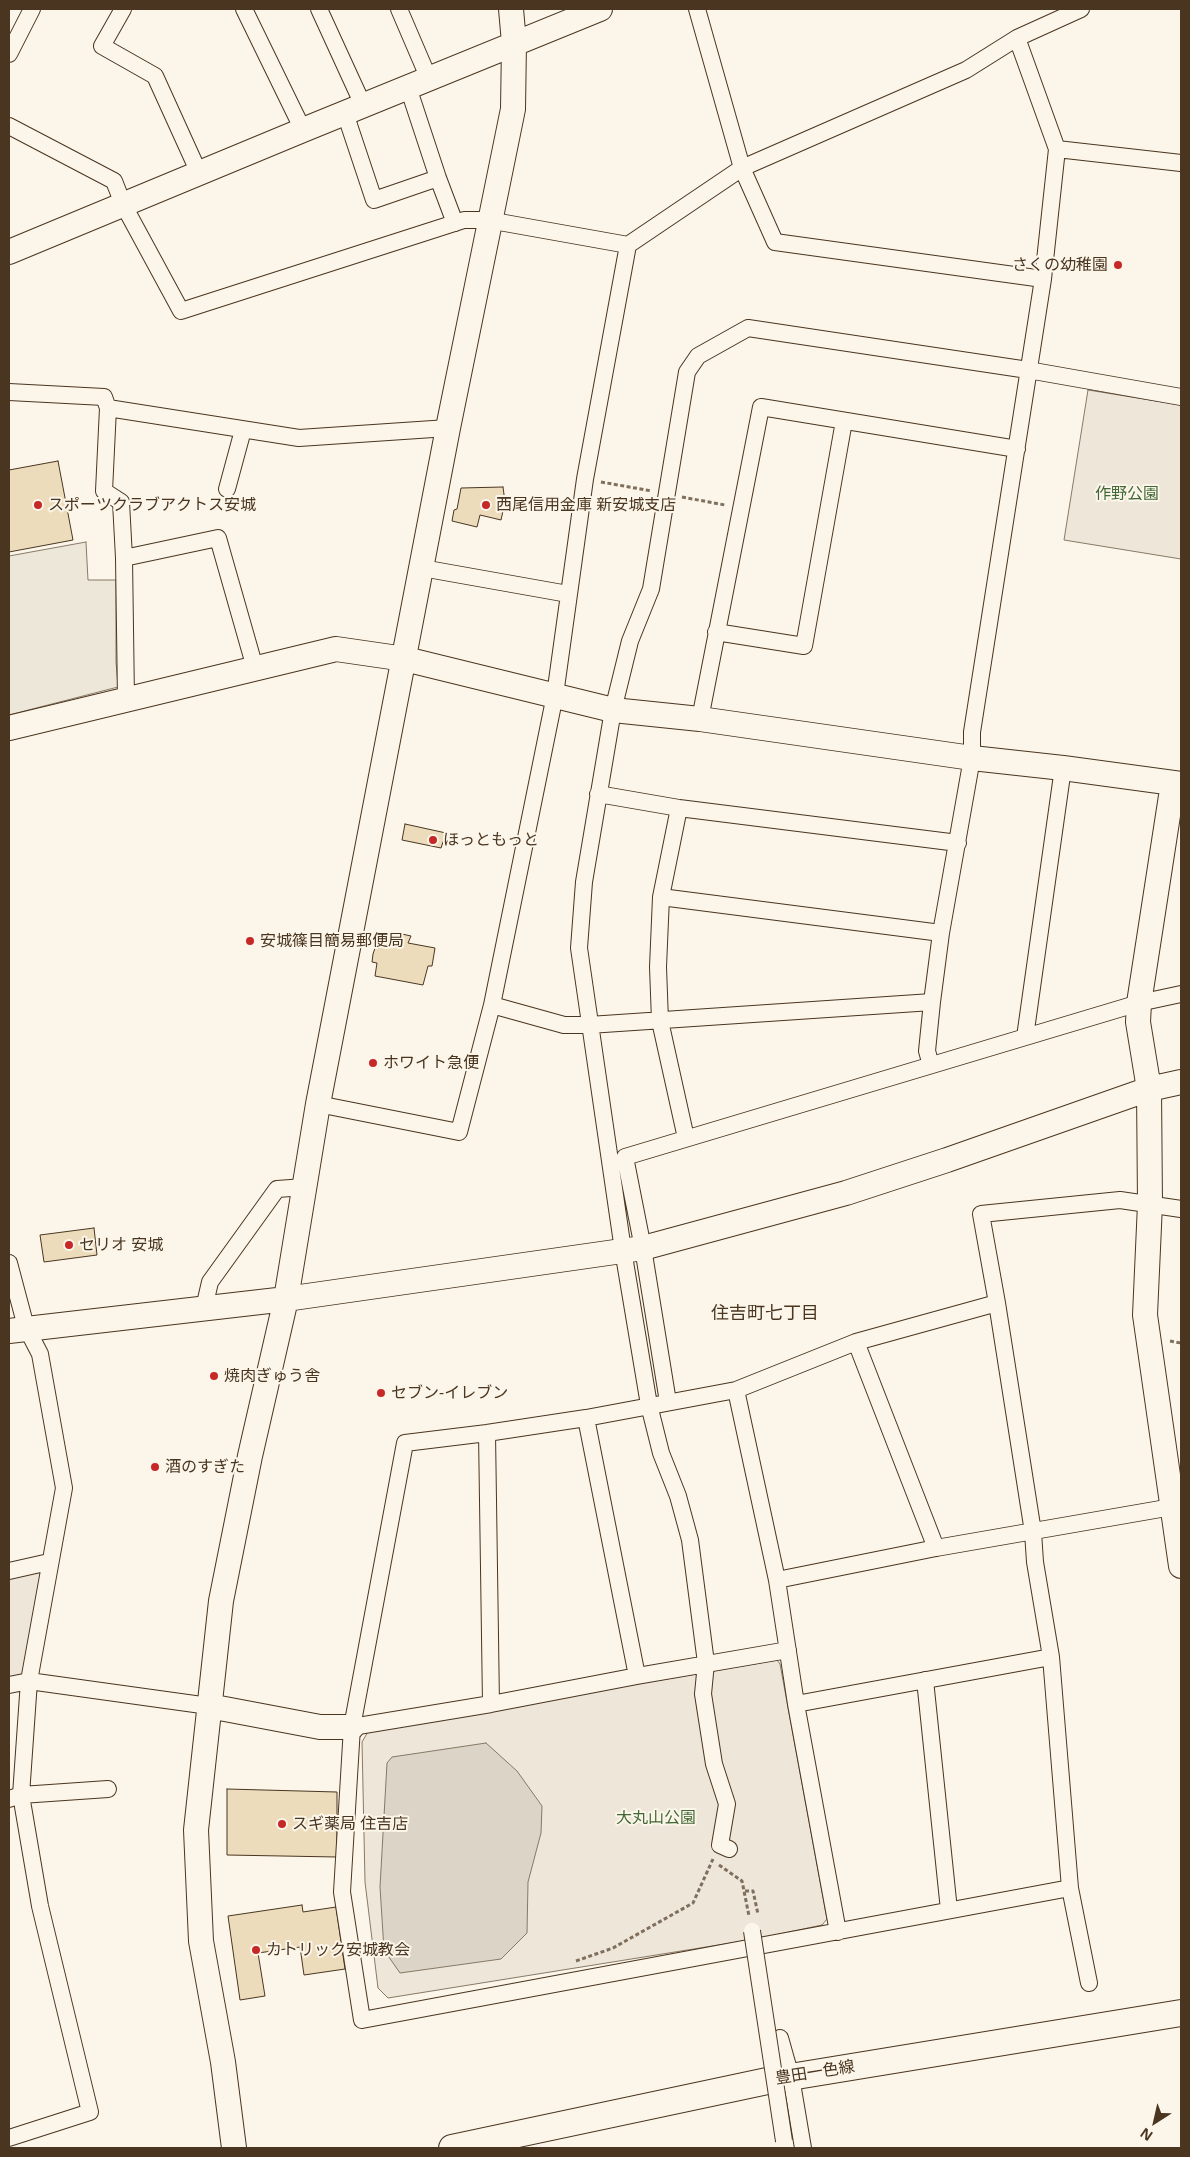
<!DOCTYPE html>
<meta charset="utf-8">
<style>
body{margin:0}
#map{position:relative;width:1190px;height:2157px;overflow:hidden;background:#fbf6e9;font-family:"Open Sans",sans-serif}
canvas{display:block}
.frame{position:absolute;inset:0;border:10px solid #4a3520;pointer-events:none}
.north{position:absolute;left:1130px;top:2097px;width:50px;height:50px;-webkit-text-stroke:4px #fbf6e9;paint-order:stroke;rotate:215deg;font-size:14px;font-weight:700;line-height:20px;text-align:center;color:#4a3520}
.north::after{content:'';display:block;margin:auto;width:18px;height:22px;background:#4a3520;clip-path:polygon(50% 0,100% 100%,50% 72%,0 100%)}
</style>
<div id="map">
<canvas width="1190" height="2157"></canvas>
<div class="frame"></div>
<div class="north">N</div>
</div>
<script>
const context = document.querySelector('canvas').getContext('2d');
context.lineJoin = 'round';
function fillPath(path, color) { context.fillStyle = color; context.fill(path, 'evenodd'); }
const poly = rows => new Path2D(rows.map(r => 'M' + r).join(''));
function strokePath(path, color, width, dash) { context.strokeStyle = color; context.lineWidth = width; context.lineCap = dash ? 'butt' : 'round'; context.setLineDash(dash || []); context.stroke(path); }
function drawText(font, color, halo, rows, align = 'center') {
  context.font = font + ' "Open Sans","Noto Sans JP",sans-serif'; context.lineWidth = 4; context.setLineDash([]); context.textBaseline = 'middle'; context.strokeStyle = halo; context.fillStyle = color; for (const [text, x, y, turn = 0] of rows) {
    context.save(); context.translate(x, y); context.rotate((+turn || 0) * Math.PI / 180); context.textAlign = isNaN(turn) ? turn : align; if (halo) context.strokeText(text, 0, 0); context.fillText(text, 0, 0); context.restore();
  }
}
const green = poly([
 [1088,390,1181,405,1181,559,1064,540,1088,390],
 [42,1569,24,1677,9,1679,9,1576,42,1569],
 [777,1660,780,1664,827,1919,822,1925,756,1939,388,1998,378,1988,365,1882,362,1742,369,1730,777,1660]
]);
fillPath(green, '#ede6d9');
strokePath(green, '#887966', 1);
const parking = poly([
 [86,542,88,580,116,580,116,662,118,687,9,715,9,556,86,542]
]);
fillPath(parking, '#ede7d9');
strokePath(parking, '#887966', 1);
const water = poly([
 [486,1743,517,1771,542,1806,541,1833,528,1882,527,1933,501,1959,400,1973,384,1950,380,1887,387,1763,392,1757,486,1743]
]);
fillPath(water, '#dcd4c6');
strokePath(water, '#887966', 1);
const building = poly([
 [58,461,73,540,9,552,9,470,58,461],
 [503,487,505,502,501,520,480,515,477,527,452,521,454,510,457,509,461,488,503,487],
 [405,824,446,833,441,848,402,840,405,824],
 [393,932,411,936,408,943,435,948,432,966,428,966,423,985,375,976,377,963,372,962,373,954,375,948,379,948,379,937,392,941,393,932],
 [94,1228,97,1255,44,1262,40,1235,94,1228],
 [227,1789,337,1792,337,1857,227,1855,227,1789],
 [302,1905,303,1912,336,1907,345,1969,304,1975,300,1947,258,1953,265,1996,240,2000,228,1916,302,1905]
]);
fillPath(building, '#ecdcbc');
strokePath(building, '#4a3520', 1);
const street = poly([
 [123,9,102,46,155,76,199,173],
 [244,9,303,130],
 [319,9,363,105],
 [399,9,429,79],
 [697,9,742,168,775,242,1043,279],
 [9,54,32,9],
 [408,87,438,178,455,223],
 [345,113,374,200,438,178],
 [9,126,114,181,123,204,181,311,464,220,488,220,628,245,742,168,966,70,1017,38,1081,9],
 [1057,149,1181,163],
 [9,392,104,397,108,408],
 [227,489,243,430],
 [124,558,218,538,255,668],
 [422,568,568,594],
 [716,632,804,646,844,421],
 [126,699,124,558,121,502,104,491,108,408,299,438,448,428],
 [700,719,761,407,1017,449],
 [598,794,679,808,958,843],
 [679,808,661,897,658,967,660,1021,686,1138],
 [661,897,941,933],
 [492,1005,564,1025,589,1025,932,1002],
 [1025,1037,1063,768],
 [931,1065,927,1051,932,1002,941,933,972,758,972,732,1043,279,1057,149,1017,38],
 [318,1104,459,1132,492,1005,555,695,585,479,628,245],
 [9,1263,26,1327,40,1354,64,1488,29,1681,21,1795,40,1906,90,2112,9,2138],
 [997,1303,856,1342,736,1390,586,1418,487,1433,405,1443,352,1727,342,1892,362,2020,1070,1888],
 [204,1308,210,1282,277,1189,305,1187],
 [856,1342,936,1548],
 [736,1390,777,1580,796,1704,838,1932],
 [668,1402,643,1248,625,1157,1139,1003,1181,994],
 [586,1418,637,1676],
 [487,1433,491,1704],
 [9,1571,49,1562],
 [777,1580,936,1548,1172,1507],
 [925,1680,949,1910],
 [9,1685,29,1681,209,1706],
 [796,1704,1051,1657],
 [352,1727,491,1704,637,1676,788,1650],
 [9,1799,21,1795,108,1789],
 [729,1849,720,1845,727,1804,714,1764,703,1694,706,1663,690,1540,678,1496,661,1453,649,1405,623,1250,579,948,584,882,613,710,630,641,651,589,687,372,698,356,748,328,1028,370,1181,397],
 [1089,1983,1070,1888,1051,1657,1035,1562,1033,1532,997,1303,981,1214,1120,1200,1181,1209],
 [780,2038,791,2077,803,2148]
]);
const secondary = poly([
 [9,252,303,130,600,9],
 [9,728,336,649,405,659,613,710,700,719,972,758,1063,768,1181,784],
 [1173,783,1139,1003,1138,1022,1149,1089,1150,1204,1145,1315,1181,1566],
 [9,1331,286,1299,643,1248,846,1193,947,1160,1149,1089,1181,1082],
 [209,1706,320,1727,352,1727],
 [234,2148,223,2062,201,1941,196,1830,221,1601,250,1456,286,1299,318,1104,448,428,513,109,514,43,511,9]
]);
const primary = poly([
 [452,2148,772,2080,1181,2013]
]);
strokePath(street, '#4a3520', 18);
strokePath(secondary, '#4a3520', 26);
strokePath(primary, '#4a3520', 28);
strokePath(poly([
 [601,482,652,491],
 [682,497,725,505],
 [1170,1341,1181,1343],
 [719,1865,742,1881,749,1916],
 [745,1891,753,1891,758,1914],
 [576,1961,613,1948,693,1903,713,1859]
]), '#7f6f5c', 3, [4, 2.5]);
strokePath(street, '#fbf6e9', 16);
strokePath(secondary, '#fbf6e9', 24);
strokePath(primary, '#fbf6e9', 26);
const streetBridge = poly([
 [752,1931,784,2141]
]);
strokePath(streetBridge, '#4a3520', 18, []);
strokePath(streetBridge, '#fbf6e9', 16);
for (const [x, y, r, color] of [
 [1118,265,5,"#c62828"],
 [38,505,5,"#c62828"],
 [486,505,5,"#c62828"],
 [433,840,5,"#c62828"],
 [250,941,5,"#c62828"],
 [373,1063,5,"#c62828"],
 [69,1245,5,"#c62828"],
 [214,1376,5,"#c62828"],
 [381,1393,5,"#c62828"],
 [155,1467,5,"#c62828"],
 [282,1824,5,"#c62828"],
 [256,1950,5,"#c62828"]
]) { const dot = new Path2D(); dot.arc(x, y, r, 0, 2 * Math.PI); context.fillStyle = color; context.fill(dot); strokePath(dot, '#fbf6e9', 2); }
drawText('16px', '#4a3520', '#fbf6e9', [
 ["さくの幼稚園",1108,265,"right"],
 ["スポーツクラブアクトス安城",48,505],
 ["西尾信用金庫 新安城支店",496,505],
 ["ほっともっと",443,840],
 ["安城篠目簡易郵便局",260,941],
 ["ホワイト急便",383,1063],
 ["セリオ 安城",79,1245],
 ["焼肉ぎゅう舎",224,1376],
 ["セブン-イレブン",391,1393],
 ["酒のすぎた",165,1467],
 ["スギ薬局 住吉店",292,1824],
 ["カトリック安城教会",266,1950]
], 'left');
drawText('16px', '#436837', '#fbf6e9', [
 ["作野公園",1127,494],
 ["大丸山公園",656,1818]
]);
drawText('16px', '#4a3520', '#fbf6e9', [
 ["豊田一色線",815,2073,-9]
]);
drawText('18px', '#4a3520', '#fbf6e9', [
 ["住吉町七丁目",765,1314]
]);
</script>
